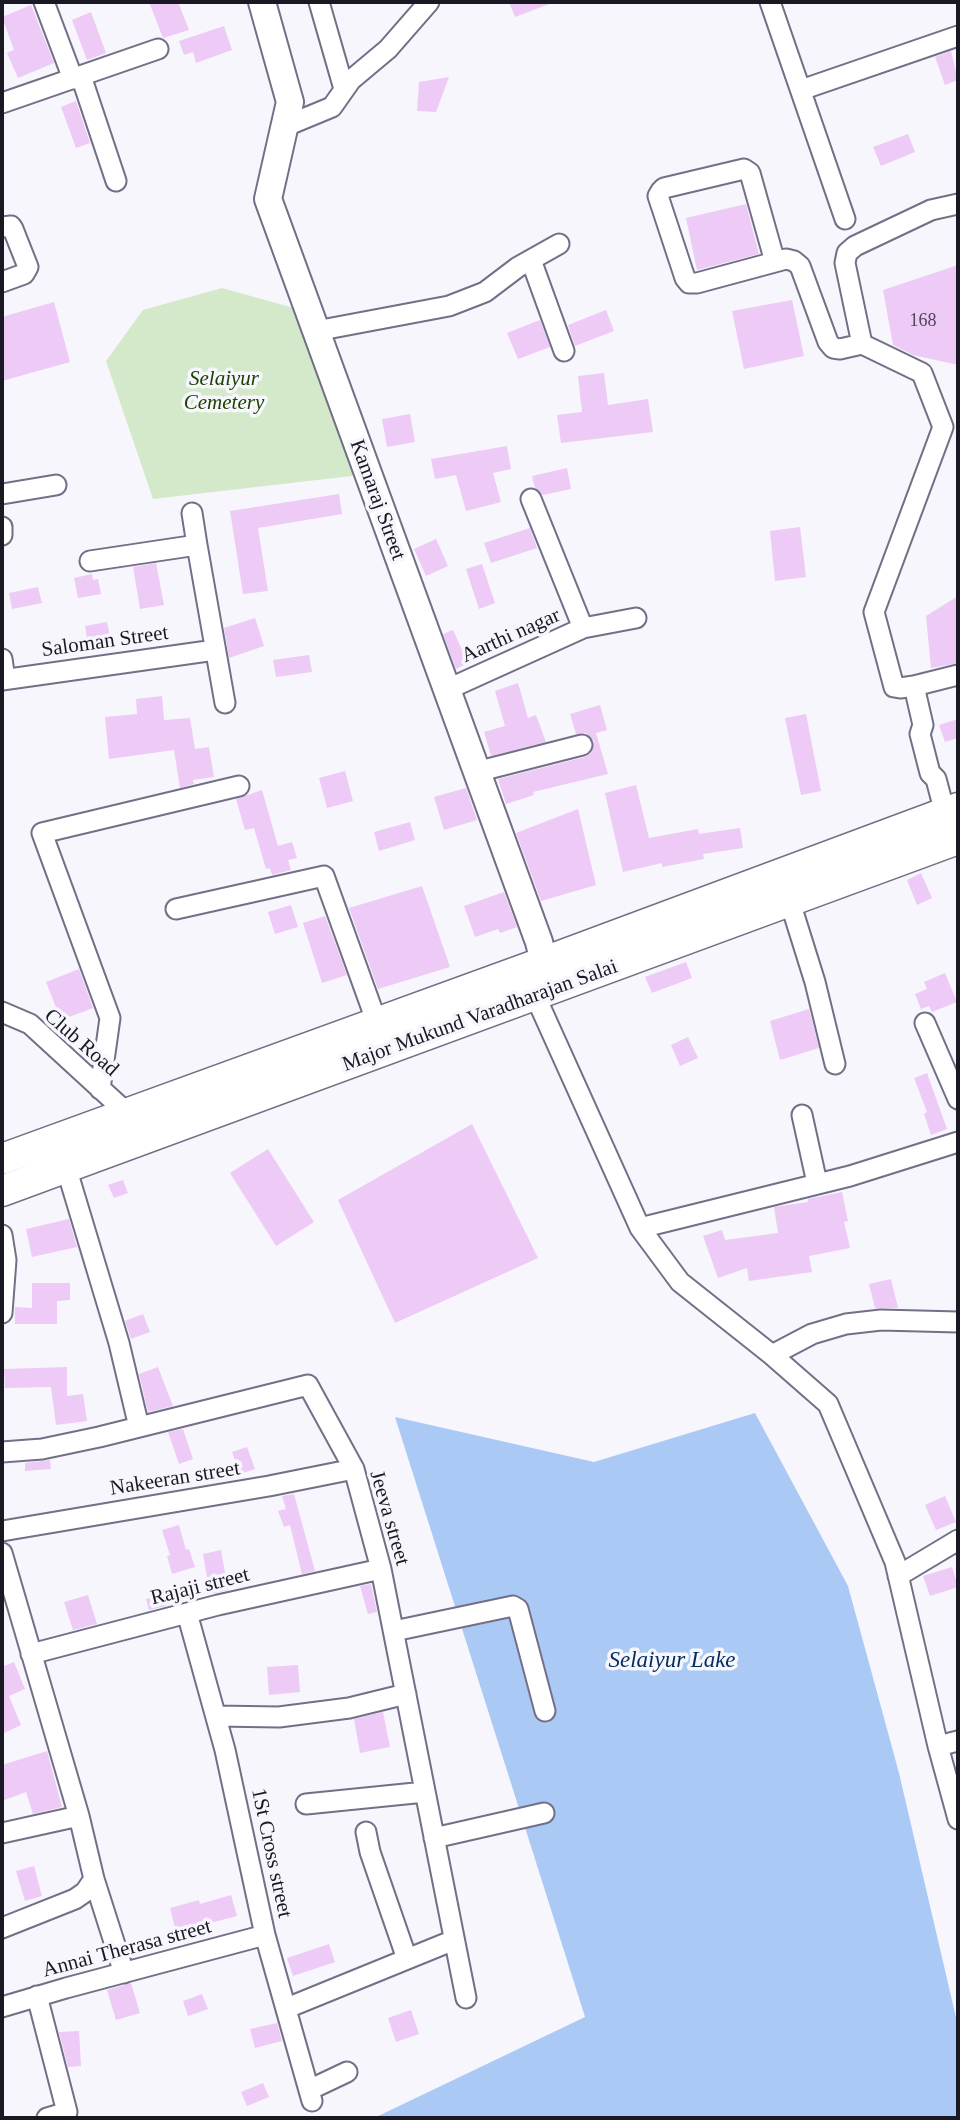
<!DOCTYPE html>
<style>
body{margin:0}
#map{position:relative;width:960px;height:2120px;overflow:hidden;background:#f7f6fc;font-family:Georgia,serif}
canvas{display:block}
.frame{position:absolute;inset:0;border:4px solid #1a1923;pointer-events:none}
</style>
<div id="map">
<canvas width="960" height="2120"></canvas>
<div class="frame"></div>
</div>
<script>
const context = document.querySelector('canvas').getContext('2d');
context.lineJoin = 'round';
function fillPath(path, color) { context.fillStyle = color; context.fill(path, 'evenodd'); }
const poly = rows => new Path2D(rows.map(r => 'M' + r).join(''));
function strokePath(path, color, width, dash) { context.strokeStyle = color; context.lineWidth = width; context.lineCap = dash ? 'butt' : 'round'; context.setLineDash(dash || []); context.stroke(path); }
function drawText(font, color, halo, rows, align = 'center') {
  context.font = font + ' Georgia,serif'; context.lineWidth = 7; context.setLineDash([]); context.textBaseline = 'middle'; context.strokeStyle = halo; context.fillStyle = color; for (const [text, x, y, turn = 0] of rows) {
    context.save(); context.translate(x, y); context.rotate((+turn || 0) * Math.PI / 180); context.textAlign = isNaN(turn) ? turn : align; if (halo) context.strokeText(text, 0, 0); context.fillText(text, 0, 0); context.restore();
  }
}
fillPath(poly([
 [222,288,301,310,360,475,153,499,106,361,143,310]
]), '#d4e9ca');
fillPath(poly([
 [755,1413,848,1586,899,1773,958,2026,958,2118,374,2118,585,2017,395,1417,594,1462]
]), '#aacaf5');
fillPath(poly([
 [149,2,178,2,189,30,163,38],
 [509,2,551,2,552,3,515,17],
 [31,5,54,63,18,78,7,53,14,50,2,17],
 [91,12,106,53,87,60,72,20],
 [224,26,232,50,196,63,193,52,184,55,179,41],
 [951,51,958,80,945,85,935,57],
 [449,77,436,112,417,111,419,82],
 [76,101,90,143,76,148,61,107],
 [908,134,915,152,881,166,873,147],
 [746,204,759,254,697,270,686,218],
 [958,265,958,365,913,355,893,345,883,290],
 [792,300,804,356,744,369,732,311],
 [54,302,70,362,2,381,2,317],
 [606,310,614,331,575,346,568,325],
 [540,320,550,347,518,359,507,333],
 [604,373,608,405,648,399,653,432,561,443,557,415,582,412,578,376],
 [410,414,415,442,387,447,382,419],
 [507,446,511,469,493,473,501,502,466,511,456,475,435,479,431,459],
 [567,468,571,489,543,495,535,488,532,476],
 [339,494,342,514,258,528,268,591,243,594,230,511],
 [800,527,806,577,775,581,770,531],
 [530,528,537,548,491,563,484,543],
 [436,539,448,566,426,576,414,549],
 [156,563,164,605,140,609,133,567],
 [482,564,495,603,479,609,466,569],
 [92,574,93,580,98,579,101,594,78,598,74,578],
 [38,587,42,603,12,609,9,593],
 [958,596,958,663,931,668,926,616],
 [255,618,264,646,229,658,224,628],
 [107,622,112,646,89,650,85,626],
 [453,630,468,663,456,669,443,634],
 [309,655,312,672,276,677,273,660],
 [518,683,528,718,536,715,546,742,491,756,484,732,505,726,495,691],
 [162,696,164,720,190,718,195,749,209,747,214,777,193,780,194,784,180,788,174,750,109,759,105,717,137,714,136,699],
 [600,705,607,730,596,733,608,774,533,792,534,795,506,804,498,779,585,757,591,753,594,741,586,733,576,734,570,714],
 [806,714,821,791,801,795,785,718],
 [958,719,958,738,945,742,939,725],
 [345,771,353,801,327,808,319,778],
 [636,785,649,838,698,829,699,834,740,828,743,848,703,854,704,859,662,867,662,863,623,872,605,793],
 [466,788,477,820,444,830,434,797],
 [262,790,278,846,292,842,297,858,288,860,291,870,272,875,270,868,266,869,254,828,245,830,236,799],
 [578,809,596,885,541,901,516,833],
 [410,822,415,840,379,851,374,832],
 [921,873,932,898,917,905,907,880],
 [422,886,450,967,378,989,349,908],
 [504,892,517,927,500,933,498,929,475,937,464,906],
 [291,905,298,927,275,934,268,912],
 [325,916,347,975,322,983,303,923],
 [686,962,692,978,652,993,645,977],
 [79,969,93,1008,61,1020,46,982],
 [945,973,957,1002,932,1012,929,1006,921,1009,915,994,927,989,924,982],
 [809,1009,819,1048,780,1060,770,1021],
 [688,1037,698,1058,680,1066,671,1045],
 [927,1073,947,1129,931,1135,924,1114,927,1112,914,1078],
 [472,1124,538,1258,395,1323,338,1200],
 [268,1149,314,1222,276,1246,230,1173],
 [123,1180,128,1193,114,1198,108,1185],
 [842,1192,848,1221,844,1222,850,1248,809,1256,812,1272,749,1281,747,1268,718,1278,703,1236,722,1230,725,1240,778,1233,774,1207,808,1202,808,1199],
 [69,1219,77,1247,32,1257,26,1229],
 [891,1279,898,1308,875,1308,869,1284],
 [32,1283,70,1283,70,1300,57,1301,57,1324,15,1324,15,1307,32,1308],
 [143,1314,150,1332,131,1339,125,1321],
 [67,1367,67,1396,83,1394,87,1421,56,1425,51,1387,5,1388,4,1369],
 [158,1367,173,1406,148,1412,139,1374],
 [183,1429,193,1459,179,1464,168,1432],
 [247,1447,255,1469,240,1474,232,1452],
 [50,1460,51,1469,25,1471,25,1463],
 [294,1494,315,1571,302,1574,290,1525,284,1527,278,1511,286,1509,282,1496],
 [945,1496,956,1522,936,1530,925,1505],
 [179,1525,186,1550,189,1549,195,1567,172,1574,167,1556,170,1555,162,1530],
 [221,1550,228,1590,210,1594,203,1554],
 [952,1567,958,1587,930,1596,923,1576],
 [371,1584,377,1612,368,1614,360,1586],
 [88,1595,97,1624,73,1630,64,1602],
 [163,1595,166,1606,149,1610,146,1599],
 [14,1662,25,1689,9,1696,21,1725,2,1734,2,1667],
 [298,1665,300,1692,269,1695,267,1667],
 [383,1712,390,1747,360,1753,354,1719],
 [47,1751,62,1807,33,1814,26,1792,2,1801,2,1765],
 [34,1866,42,1896,25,1901,16,1871],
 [231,1895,237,1916,176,1932,170,1908,199,1900,200,1904],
 [329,1944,335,1962,293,1976,287,1958],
 [131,1983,140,2013,116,2020,107,1990],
 [202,1994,208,2009,188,2016,183,2001],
 [411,2010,419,2034,396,2042,388,2018],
 [277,2023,282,2041,255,2048,250,2029],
 [79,2031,81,2066,68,2067,59,2032],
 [263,2083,269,2097,247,2106,241,2092]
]), '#eecaf6');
const street = poly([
 [44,2,73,79],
 [319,2,344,89],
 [770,2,845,219],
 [81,76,116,181],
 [801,90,958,36],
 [2,103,158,49],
 [286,126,332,107,351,80,388,49,429,2],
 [2,227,11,226,13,229,28,267,24,274,2,282],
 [531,260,564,351],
 [775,262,750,173,744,169,664,188,661,191,658,196,685,278,689,283,697,283,775,262,786,259,794,261,800,266,828,342,833,348,840,349,862,344],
 [316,331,449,306,485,292,518,267,559,244],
 [2,494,56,485],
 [531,499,583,628],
 [192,513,197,545],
 [2,527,2,535],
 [90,561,197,545,225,703],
 [2,659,5,679],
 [2,680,215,650],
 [914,686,900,688,894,687,874,612,943,427,922,373,862,344,845,263,847,253,855,246,931,210,958,204],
 [446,690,583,628,636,618],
 [476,772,582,745],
 [945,813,936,779,930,773,920,734,923,725,914,686,958,675],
 [790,902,815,982,835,1064],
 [176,909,324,876,377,1023],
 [538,995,538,1002,640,1228,680,1282,772,1355,828,1404,895,1562,938,1746,958,1741],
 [2,1012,30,1024,127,1113],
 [925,1023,958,1099],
 [100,1089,110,1018,42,833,239,786],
 [802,1115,817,1183],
 [66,1167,119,1343,139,1427],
 [640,1228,850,1176,958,1142],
 [2,1235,6,1260,2,1313],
 [772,1355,812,1334,846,1324,881,1320,958,1322],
 [2,1452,42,1449,99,1437,308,1385,354,1469,381,1569,466,1998],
 [2,1531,269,1486,354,1469],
 [2,1553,79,1816,2,1833],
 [898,1576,958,1540],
 [187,1613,225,1750,265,1935,312,2101],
 [394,1631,513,1606,518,1609,545,1711],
 [31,1654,218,1605,381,1569],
 [216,1716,279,1717,349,1708,406,1694],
 [938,1746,958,1819],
 [306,1804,425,1792],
 [366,1832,370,1852,407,1959],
 [434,1838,544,1813],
 [94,1879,124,1973],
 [2,1928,75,1899,85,1892,94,1879,79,1816],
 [37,1996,67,2112,47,2118],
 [2,2007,66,1988,265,1935],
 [287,2008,454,1940],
 [309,2090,347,2072]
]);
const secondary = poly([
 [262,2,290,102,268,199,539,942,544,962,540,983]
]);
const primary = poly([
 [2,1159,544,962,958,808],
 [2,1191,958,839]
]);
strokePath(street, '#726f87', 23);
strokePath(secondary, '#726f87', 30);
strokePath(primary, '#726f87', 33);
strokePath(street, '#fff', 19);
strokePath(secondary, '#fff', 26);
strokePath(primary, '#fff', 30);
drawText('18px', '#4f4558', null, [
 ["168",923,321]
]);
drawText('italic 21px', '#1c4100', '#f7f6fc', [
 ["Selaiyur",224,379],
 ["Cemetery",224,403]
]);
drawText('21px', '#1a1923', '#f7f6fc', [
 ["Kamaraj Street",377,500,70],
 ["Aarthi nagar",511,636,-24],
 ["Saloman Street",105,642,-8],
 ["Major Mukund Varadharajan Salai",480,1016,-20],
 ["Club Road",81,1043,41],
 ["Nakeeran street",175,1479,-9],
 ["Jeeva street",389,1518,74],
 ["Rajaji street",200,1587,-14],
 ["1St Cross street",271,1853,78],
 ["Annai Therasa street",127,1949,-15]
]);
drawText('italic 23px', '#012c5f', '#f7f6fc', [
 ["Selaiyur Lake",672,1661]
]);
</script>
